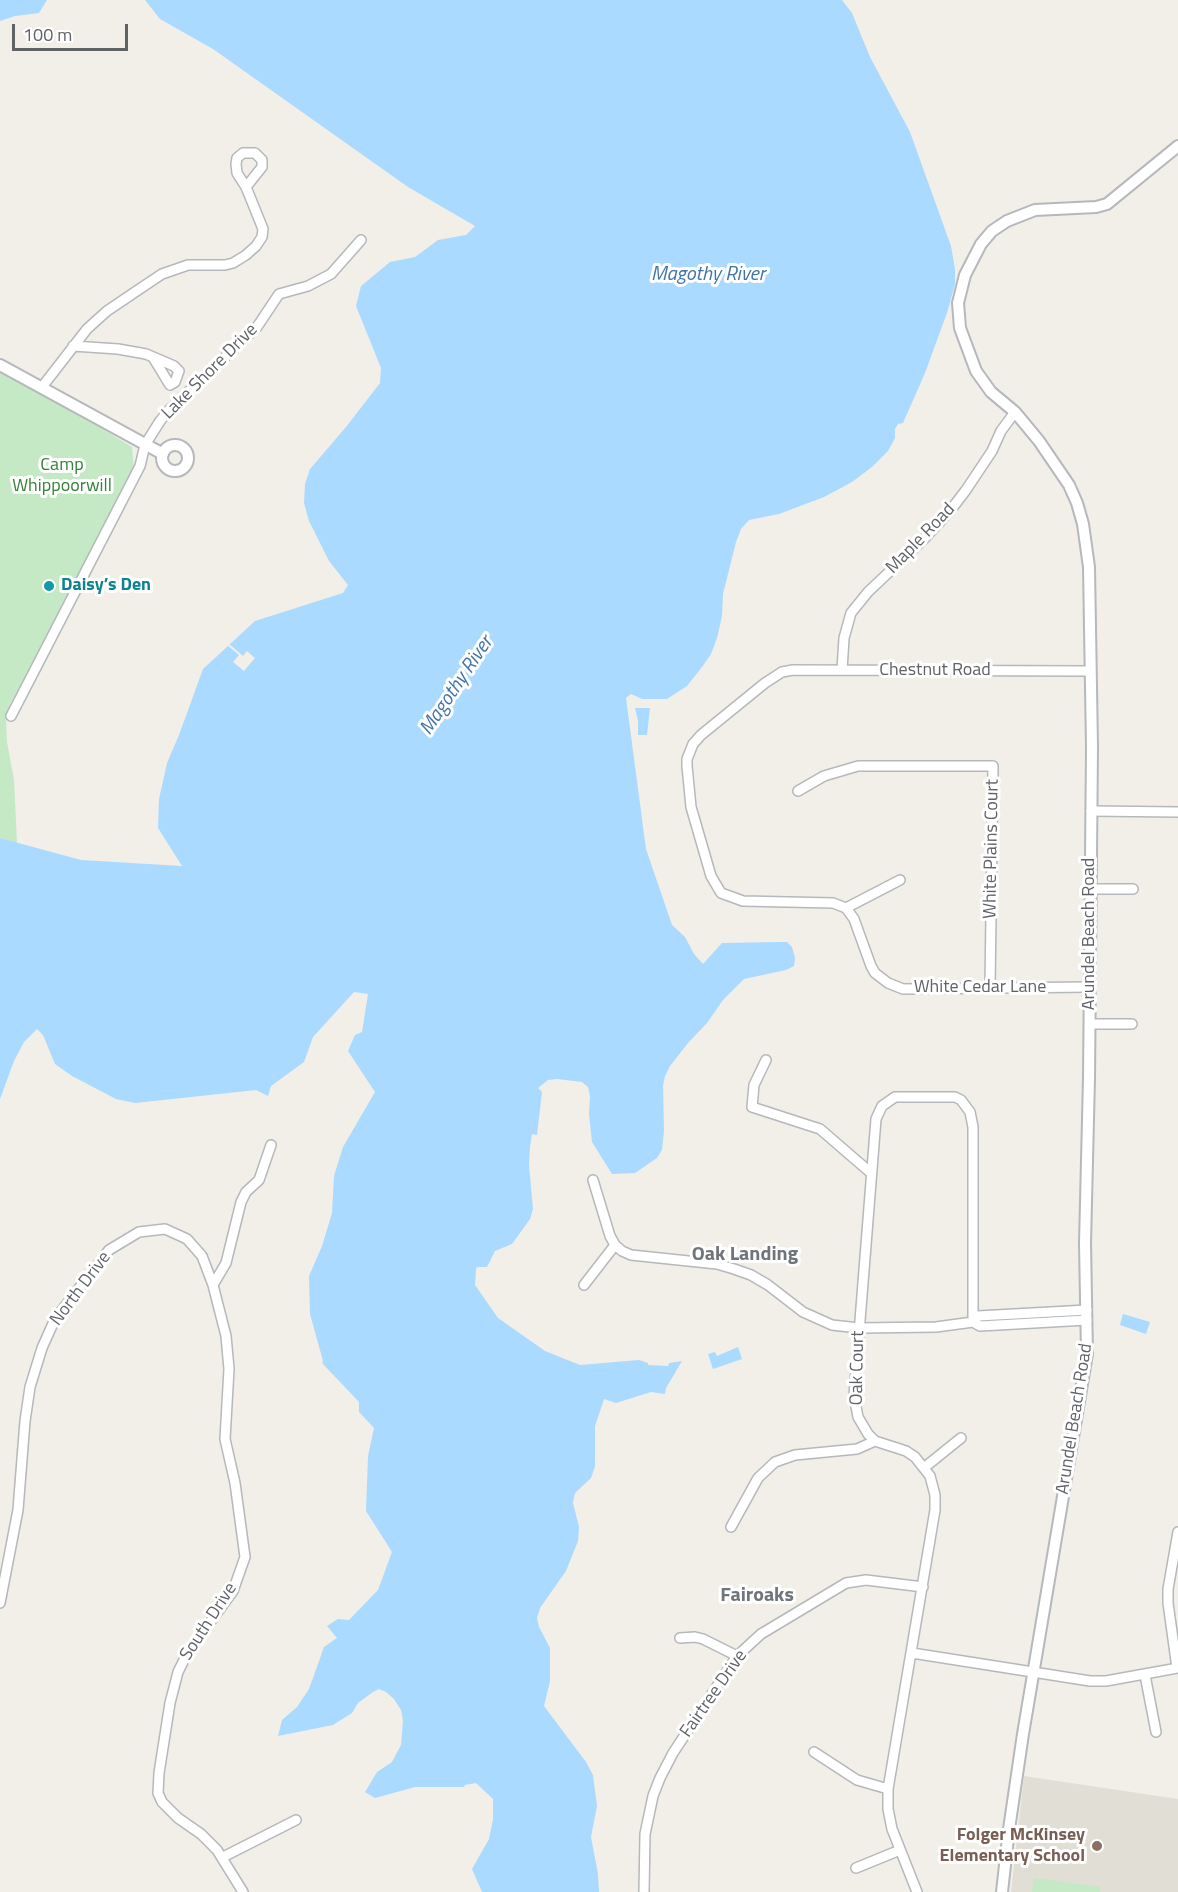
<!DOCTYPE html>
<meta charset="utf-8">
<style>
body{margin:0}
#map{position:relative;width:1178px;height:1892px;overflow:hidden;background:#f1efe8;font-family:"Titillium Web",sans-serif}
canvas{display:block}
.scale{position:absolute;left:12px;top:24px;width:116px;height:27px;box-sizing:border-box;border:3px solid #5f6368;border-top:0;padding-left:8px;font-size:18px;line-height:21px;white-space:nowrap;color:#5f6368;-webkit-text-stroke:4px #fff;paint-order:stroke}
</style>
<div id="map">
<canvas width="1178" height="1892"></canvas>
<div class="scale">100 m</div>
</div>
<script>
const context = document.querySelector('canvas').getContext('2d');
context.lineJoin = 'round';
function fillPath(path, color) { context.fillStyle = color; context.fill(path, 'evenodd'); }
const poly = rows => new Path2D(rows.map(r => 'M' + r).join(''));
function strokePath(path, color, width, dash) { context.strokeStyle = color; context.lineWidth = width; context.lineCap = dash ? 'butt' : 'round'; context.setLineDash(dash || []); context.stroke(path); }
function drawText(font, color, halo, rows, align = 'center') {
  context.font = font + ' "Titillium Web",sans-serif'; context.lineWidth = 6; context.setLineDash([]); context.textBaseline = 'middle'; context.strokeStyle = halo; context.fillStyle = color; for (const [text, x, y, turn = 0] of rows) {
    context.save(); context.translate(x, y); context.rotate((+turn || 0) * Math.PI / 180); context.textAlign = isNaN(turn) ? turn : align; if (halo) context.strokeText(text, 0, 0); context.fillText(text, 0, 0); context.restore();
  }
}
fillPath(poly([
 [1024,1776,1178,1799,1178,1892,1011,1892]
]), '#e1ded6');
fillPath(poly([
 [0,371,27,383,132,447,134,469,35,661,10,704,6,718,7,742,14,780,17,843,0,838],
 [1034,1878,1101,1887,1100,1892,1032,1892]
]), '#c5e8c5');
fillPath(poly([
 [0,0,47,0,39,13,15,16,0,21],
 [145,0,842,0,852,13,870,57,910,132,951,246,955,269,955,284,947,313,925,373,903,423,898,424,895,429,895,438,888,451,872,467,852,482,824,497,779,514,749,520,741,529,736,542,723,594,722,616,717,638,711,654,702,667,687,686,667,699,642,699,631,694,626,698,646,849,672,925,685,937,694,954,703,964,722,943,780,942,787,942,792,947,795,958,794,966,786,970,744,979,723,1000,707,1023,688,1043,670,1066,665,1076,663,1086,664,1131,662,1150,657,1158,635,1173,612,1174,592,1142,589,1114,590,1096,588,1087,582,1082,557,1079,548,1080,538,1088,542,1092,537,1135,532,1134,530,1147,529,1165,533,1209,530,1219,512,1244,495,1251,487,1267,477,1267,476,1269,475,1285,498,1318,545,1351,580,1365,639,1360,648,1363,648,1365,668,1366,669,1363,682,1361,666,1388,665,1394,651,1392,616,1403,604,1399,595,1426,595,1466,591,1478,575,1493,573,1503,579,1527,578,1541,566,1571,540,1608,537,1618,539,1627,550,1648,550,1681,544,1706,586,1762,593,1775,597,1806,591,1837,598,1874,599,1892,482,1892,472,1869,489,1839,493,1819,493,1799,476,1783,465,1785,464,1787,415,1787,375,1798,365,1792,377,1772,392,1762,401,1745,403,1721,401,1710,394,1699,386,1692,379,1689,373,1692,358,1703,352,1713,333,1725,278,1736,282,1720,297,1707,309,1689,324,1647,337,1638,327,1626,338,1619,349,1620,378,1590,392,1552,366,1511,368,1456,374,1428,359,1412,359,1402,322,1363,323,1361,310,1314,309,1276,322,1246,332,1213,334,1176,343,1147,375,1092,348,1051,355,1035,362,1032,368,994,354,992,313,1037,304,1062,271,1086,268,1096,256,1090,135,1103,116,1099,72,1076,55,1064,43,1035,37,1029,24,1042,14,1061,0,1099,0,838,81,860,182,866,158,828,159,799,167,763,179,735,203,669,255,621,343,593,348,585,329,561,309,521,304,503,305,484,310,469,346,427,380,383,381,368,356,306,361,286,390,262,415,257,438,240,466,235,475,226,408,187,213,49,160,19],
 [635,708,650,708,647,735,638,735,638,721],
 [1123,1314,1150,1322,1146,1334,1120,1325],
 [738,1347,742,1359,713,1369,708,1354,715,1352,717,1356]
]), '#aadaff');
fillPath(poly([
 [228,643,243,656,247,651,255,658,244,671,233,662,239,655,227,645]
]), '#f1efe8');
const minor = poly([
 [73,346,118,349,146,354,174,366,179,371,175,382,170,385,168,382,154,359],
 [42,387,87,329,107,311,141,288,162,274,188,265,225,265,233,263,246,255,256,246,262,237,263,229,246,187,237,173,236,164,237,158,243,153,255,153,262,160,262,167,246,187],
 [842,670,844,638,851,613,868,592,925,538,950,511,966,490,992,451,1001,431,1015,412],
 [1089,671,793,670,782,672,765,683,701,735,693,744,687,759,687,766,691,807,711,876,721,893,743,901,833,903,846,908,854,919,871,966,875,973,888,983,903,989,1090,987],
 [11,716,140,466,145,445,160,421,170,409,257,327,279,294,308,286,331,274,361,240],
 [798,791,824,776,858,766,993,766,990,988],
 [1091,811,1178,812],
 [1090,889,1133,889],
 [846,908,900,880],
 [1090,1024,1132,1024],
 [766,1060,754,1085,752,1107,820,1129,871,1173],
 [593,1180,610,1236,615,1245,622,1251,631,1255,717,1264,734,1269,751,1275,768,1285,803,1312,832,1325,859,1328,936,1327,973,1322,978,1316,1087,1310],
 [213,1285,226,1263,241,1202,246,1192,259,1180,271,1145],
 [584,1285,615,1245],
 [973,1322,980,1326,1087,1320],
 [925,1467,961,1438],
 [731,1527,758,1478,775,1462,795,1455,857,1449,875,1441],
 [0,1603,18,1510,25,1421,30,1387,42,1348,55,1319,109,1250,139,1232,165,1229,187,1239,202,1256,213,1285,226,1336,229,1369,225,1439,235,1483,245,1557,233,1591,187,1654,178,1672,170,1703,159,1773,158,1793,162,1802,178,1818,201,1834,217,1850,243,1892],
 [680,1638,695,1637,703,1639,737,1656],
 [912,1653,1090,1681,1106,1681,1178,1668],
 [1177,1668,1168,1603,1168,1589,1178,1532],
 [1145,1675,1156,1732],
 [814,1752,857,1780,888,1789],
 [223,1857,296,1820],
 [856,1868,900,1850],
 [644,1892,645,1834,653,1796,660,1778,673,1753,737,1656,761,1634,846,1583,866,1580,923,1587],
 [917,1892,892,1829,888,1809,888,1789,935,1510,935,1495,930,1476,915,1457,906,1451,875,1441,868,1434,858,1417,854,1396,876,1119,882,1106,895,1097,955,1097,961,1100,970,1112,973,1127,973,1322]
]);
const tertiary = poly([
 [0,365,163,454],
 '162 458a13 13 0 1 1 26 0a13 13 0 1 1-26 0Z',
 [1002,1892,1009,1829,1023,1734,1087,1354,1085,1243,1089,1078,1092,747,1089,567,1083,524,1077,503,1069,485,1039,441,1015,412,991,392,976,371,960,328,958,303,965,275,981,244,992,231,1007,221,1035,210,1096,207,1107,204,1178,146]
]);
strokePath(minor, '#b5b8bc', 12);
strokePath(tertiary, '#b5b8bc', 14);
strokePath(minor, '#fff', 9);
strokePath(tertiary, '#fff', 10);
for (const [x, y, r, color] of [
 [49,586,6,"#0f9aa8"],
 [1097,1846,6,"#8d6e63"]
]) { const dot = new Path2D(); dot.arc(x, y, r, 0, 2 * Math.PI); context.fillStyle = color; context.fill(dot); strokePath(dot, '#fff', 2); }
drawText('18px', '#5f6368', '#fff', [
 ["Lake Shore Drive",210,372,-45],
 ["Maple Road",921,539,-46],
 ["Chestnut Road",935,671],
 ["White Plains Court",992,849,-89],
 ["Arundel Beach Road",1090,934,-90],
 ["White Cedar Lane",980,988],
 ["North Drive",81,1289,-53],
 ["Oak Court",858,1368,-89],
 ["Arundel Beach Road",1075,1419,-81],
 ["South Drive",209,1622,-57],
 ["Fairtree Drive",714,1694,-55]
]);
drawText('18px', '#348238', '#fff', [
 ["Camp",62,466],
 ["Whippoorwill",62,487]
]);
drawText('bold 18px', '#0d838f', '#fff', [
 ["Daisy’s Den",61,586]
], 'left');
drawText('bold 18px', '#785e54', '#fff', [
 ["Folger McKinsey",1085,1836],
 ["Elementary School",1085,1857]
], 'right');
drawText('italic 20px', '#4174aa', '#fff', [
 ["Magothy River",708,275],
 ["Magothy River",457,686,-56]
]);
drawText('bold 20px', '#70757a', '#fff', [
 ["Oak Landing",745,1255],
 ["Fairoaks",757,1596]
]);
</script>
